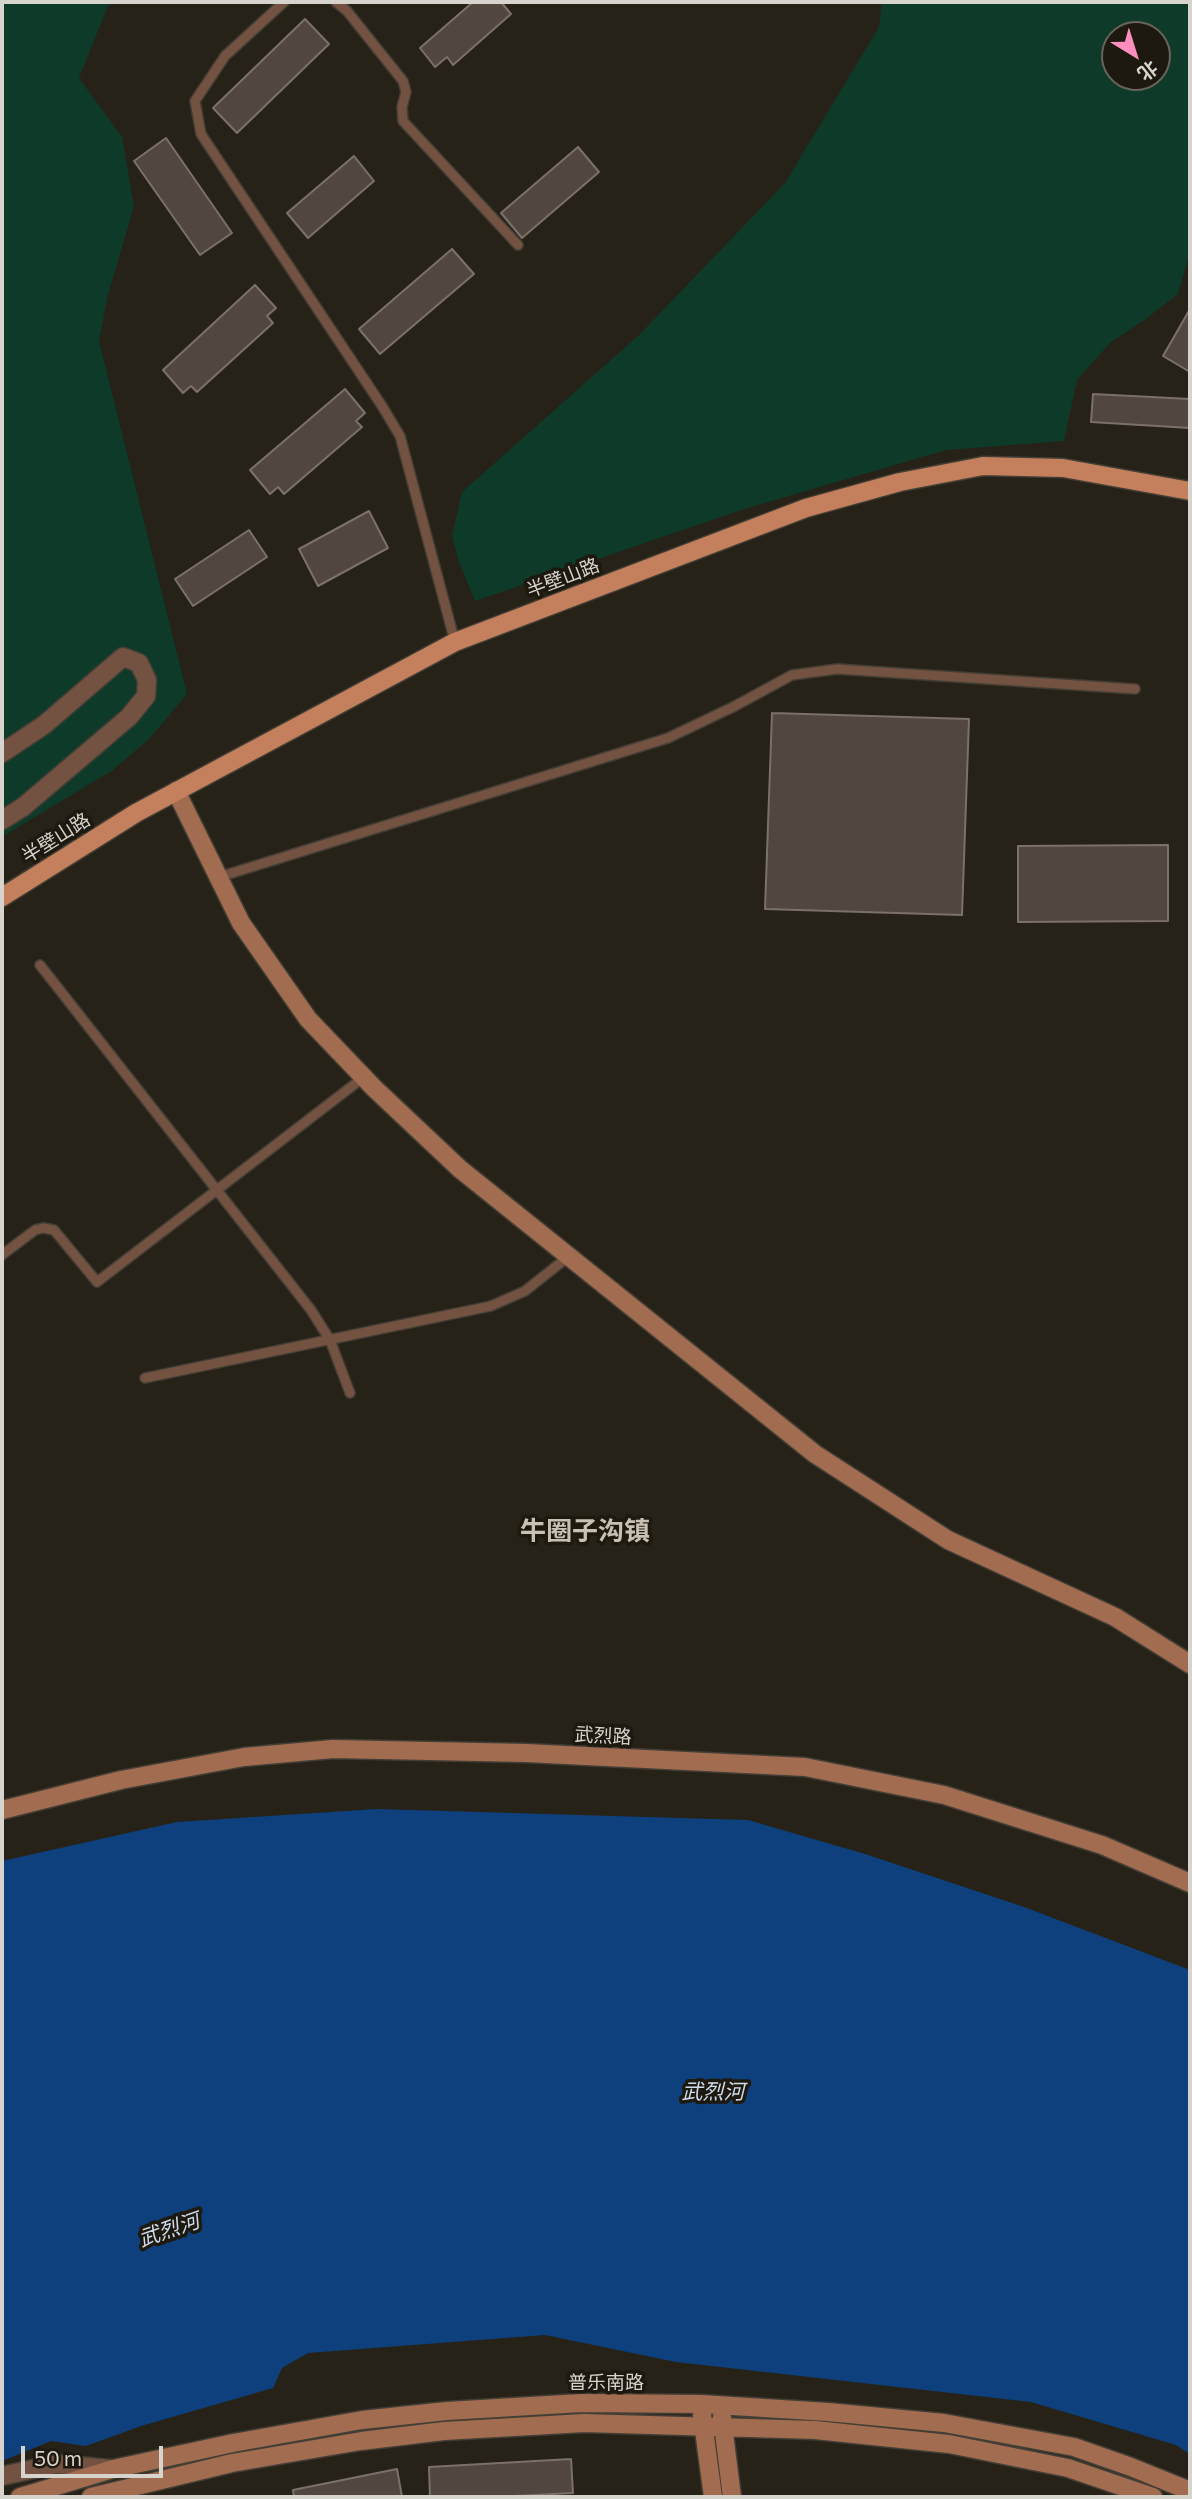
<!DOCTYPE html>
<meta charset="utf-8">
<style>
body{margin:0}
#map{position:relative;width:1192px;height:2499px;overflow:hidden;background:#272218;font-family:Commissioner,"Noto Sans SC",sans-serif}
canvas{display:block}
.frame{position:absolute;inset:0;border:4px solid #d7d3cd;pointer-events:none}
.north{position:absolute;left:1101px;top:21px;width:70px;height:70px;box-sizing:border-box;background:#1e190f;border:2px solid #68635b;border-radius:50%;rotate:142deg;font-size:19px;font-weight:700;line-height:28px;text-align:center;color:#d7d3cd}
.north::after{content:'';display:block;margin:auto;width:24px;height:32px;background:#fd8ebe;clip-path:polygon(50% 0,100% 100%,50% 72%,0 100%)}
.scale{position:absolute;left:21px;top:2446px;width:142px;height:32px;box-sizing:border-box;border:4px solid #d7d3cd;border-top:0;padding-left:9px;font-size:21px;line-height:24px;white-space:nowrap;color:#d7d3cd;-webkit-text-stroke:5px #1e190f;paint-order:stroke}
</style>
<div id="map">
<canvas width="1192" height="2499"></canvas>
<div class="frame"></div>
<div class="north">北</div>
<div class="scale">50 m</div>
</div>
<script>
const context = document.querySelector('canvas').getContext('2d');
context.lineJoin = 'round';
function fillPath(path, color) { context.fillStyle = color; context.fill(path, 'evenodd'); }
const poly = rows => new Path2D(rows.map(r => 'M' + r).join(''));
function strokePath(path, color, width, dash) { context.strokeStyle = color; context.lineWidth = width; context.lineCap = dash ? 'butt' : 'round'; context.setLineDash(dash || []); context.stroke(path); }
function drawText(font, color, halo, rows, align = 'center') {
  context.font = font + ' Commissioner,"Noto Sans SC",sans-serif'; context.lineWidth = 7; context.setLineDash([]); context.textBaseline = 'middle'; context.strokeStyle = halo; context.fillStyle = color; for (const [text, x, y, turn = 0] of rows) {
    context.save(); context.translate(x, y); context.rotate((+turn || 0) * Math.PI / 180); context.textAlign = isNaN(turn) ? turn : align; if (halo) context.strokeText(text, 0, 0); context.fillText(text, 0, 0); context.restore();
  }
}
fillPath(poly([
 [2,2,114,2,108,6,79,78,122,137,134,206,108,295,99,341,187,694,150,738,113,770,2,837],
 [882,2,1190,2,1190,252,1178,294,1143,321,1110,343,1077,380,1064,441,946,450,744,509,475,601,459,562,452,536,462,492,638,336,785,183,879,27],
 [1115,35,1157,35,1157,77,1115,77]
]), '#0d3a29');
fillPath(poly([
 [377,1809,748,1820,865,1854,1024,1907,1190,1970,1190,2454,1176,2445,1031,2402,676,2362,545,2335,308,2353,282,2368,273,2388,141,2426,86,2446,51,2441,2,2461,2,1861,177,1822]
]), '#0d407d');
const building = poly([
 [473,2,501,2,511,14,453,65,447,57,435,67,420,48,473,2],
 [305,19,329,44,237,133,213,108,305,19],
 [166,138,232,233,200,255,134,161,166,138],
 [578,147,599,172,522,238,501,213,578,147],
 [354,156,374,181,308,238,287,213,354,156],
 [452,249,474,274,380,354,359,329,452,249],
 [255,285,276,308,267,316,273,323,197,392,191,386,183,393,163,370,255,285],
 [1190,309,1190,372,1163,356,1190,309],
 [345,389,365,413,356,421,362,427,284,494,278,487,270,494,250,470,345,389],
 [1093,394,1190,399,1190,428,1091,422,1093,394],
 [369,511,388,548,318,586,299,549,369,511],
 [249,530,267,557,193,606,175,579,249,530],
 [772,713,969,719,962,915,765,909,772,713],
 [1168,845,1168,921,1018,922,1018,846,1168,845],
 [571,2459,573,2493,495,2497,430,2497,429,2467,571,2459],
 [397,2469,402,2497,294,2497,293,2490,397,2469]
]);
fillPath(building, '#51473e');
strokePath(building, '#7c7168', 2);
const lane = poly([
 [284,2,225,56,195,101,201,134,382,406,400,436,455,642],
 [336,2,347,11,403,81,406,92,402,107,403,121,518,245],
 [219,877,668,738,735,706,792,675,837,669,1135,689],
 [40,965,311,1310,330,1340,350,1393],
 [2,1255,35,1230,43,1228,54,1230,97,1282,364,1077],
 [145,1378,491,1306,525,1291,569,1256]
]);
const street = poly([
 [2,753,44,725,123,657,139,663,147,680,146,696,129,717,23,807,2,820],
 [2,2476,56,2464,110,2469]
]);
const secondary = poly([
 [176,791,241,923,308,1019,374,1088,460,1169,815,1454,948,1540,1115,1617,1190,1664],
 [2,1810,121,1780,244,1757,333,1749,526,1753,805,1767,944,1795,1102,1845,1190,1883],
 [702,2415,713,2497],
 [722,2417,732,2497],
 [20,2497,113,2469,233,2443,362,2420,447,2411,581,2403,701,2404,828,2412,944,2423,1074,2447,1131,2467,1190,2491],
 [91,2497,232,2463,361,2441,444,2431,584,2423,815,2430,949,2444,1068,2468,1153,2497]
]);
const primary = poly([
 [2,897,136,813,455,642,806,508,900,482,983,466,1063,468,1190,491]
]);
strokePath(lane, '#433e35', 12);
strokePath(street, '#433e35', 21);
strokePath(secondary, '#433e35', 21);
strokePath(primary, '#433e35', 21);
strokePath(lane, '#735241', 9);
strokePath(street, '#735241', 18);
strokePath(secondary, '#a16c50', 18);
strokePath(primary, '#c4805c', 18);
drawText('19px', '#d7d3cd', '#1e190f', [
 ["半壁山路",563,578,-21],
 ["半壁山路",56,838,-32],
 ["武烈路",603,1736,3],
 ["普乐南路",606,2383]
]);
drawText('italic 21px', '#cedbed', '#1e190f', [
 ["武烈河",713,2092],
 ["武烈河",169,2230,-19]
]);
drawText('bold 26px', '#c7c0b3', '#1e190f', [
 ["牛圈子沟镇",585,1531]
]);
</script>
